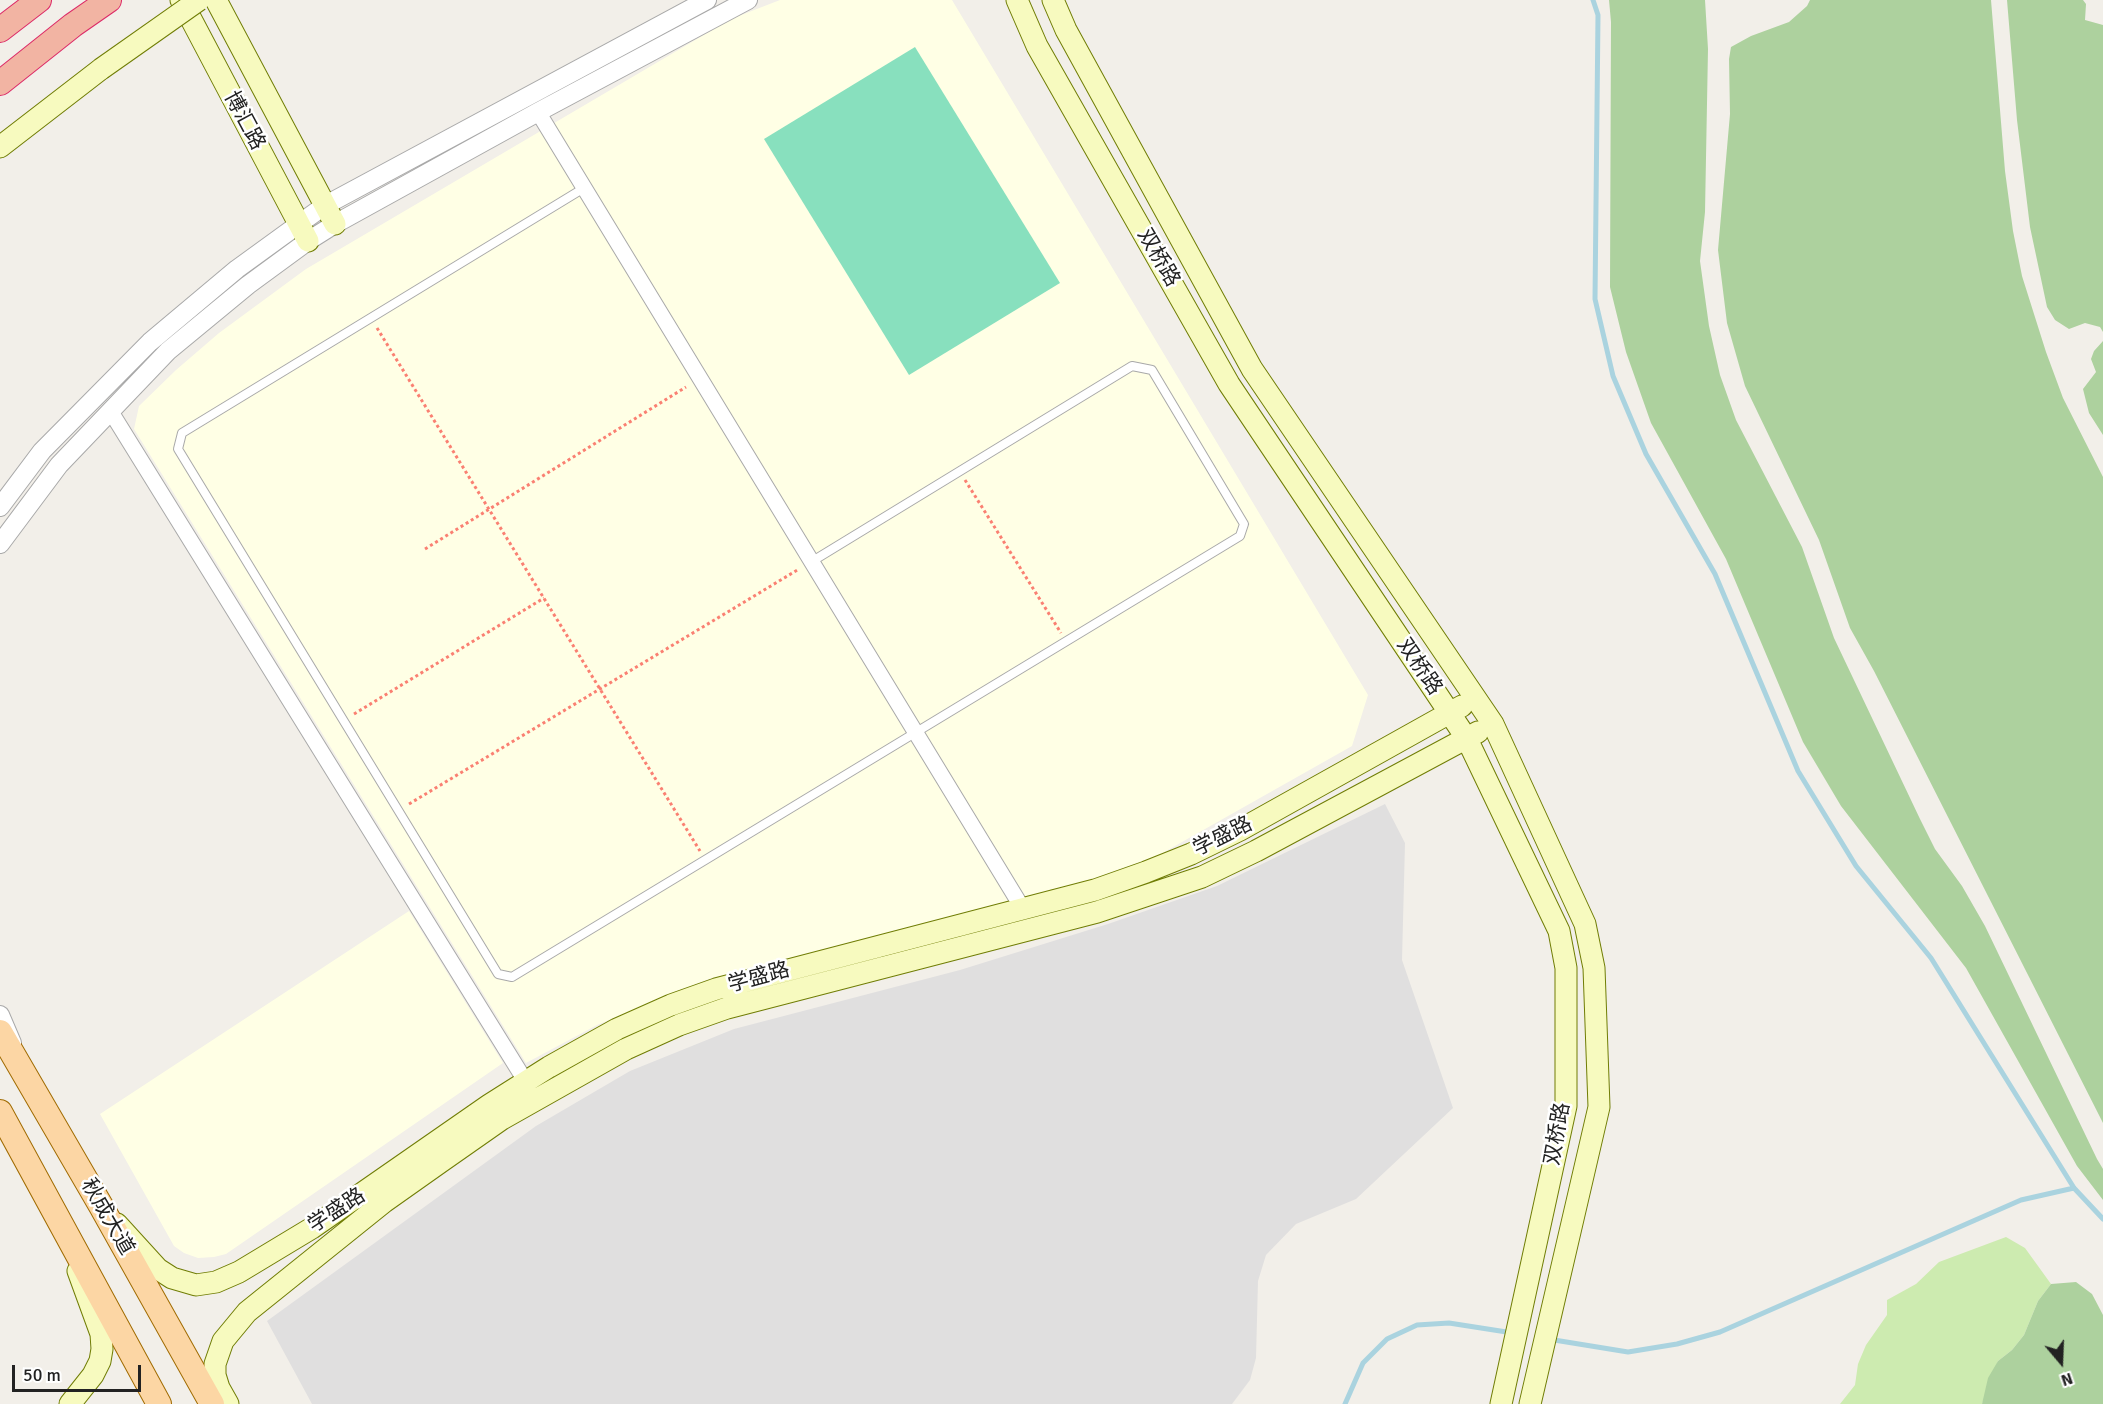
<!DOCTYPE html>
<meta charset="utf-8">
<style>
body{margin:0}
#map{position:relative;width:2103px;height:1404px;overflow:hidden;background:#f2efe9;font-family:Signika,sans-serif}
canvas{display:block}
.north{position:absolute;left:2031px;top:1332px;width:60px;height:60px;-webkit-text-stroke:4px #fff;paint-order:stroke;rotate:161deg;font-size:16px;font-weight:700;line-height:24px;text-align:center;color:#222}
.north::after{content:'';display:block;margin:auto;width:21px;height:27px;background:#222;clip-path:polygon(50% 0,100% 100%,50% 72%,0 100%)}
.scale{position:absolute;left:12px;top:1365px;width:129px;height:27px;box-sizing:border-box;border:3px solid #222;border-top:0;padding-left:8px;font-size:18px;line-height:21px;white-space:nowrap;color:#222;-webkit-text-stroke:4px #fff;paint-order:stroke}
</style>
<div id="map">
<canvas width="2103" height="1404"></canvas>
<div class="north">N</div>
<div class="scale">50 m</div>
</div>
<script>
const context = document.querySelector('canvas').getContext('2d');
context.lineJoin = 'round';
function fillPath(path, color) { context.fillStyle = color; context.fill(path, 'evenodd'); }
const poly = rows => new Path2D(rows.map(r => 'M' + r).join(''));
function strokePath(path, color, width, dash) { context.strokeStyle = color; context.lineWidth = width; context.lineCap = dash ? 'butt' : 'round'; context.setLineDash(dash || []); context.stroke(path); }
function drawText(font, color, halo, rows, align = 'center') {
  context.font = font + ' Signika,"Noto Sans SC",sans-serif'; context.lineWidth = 5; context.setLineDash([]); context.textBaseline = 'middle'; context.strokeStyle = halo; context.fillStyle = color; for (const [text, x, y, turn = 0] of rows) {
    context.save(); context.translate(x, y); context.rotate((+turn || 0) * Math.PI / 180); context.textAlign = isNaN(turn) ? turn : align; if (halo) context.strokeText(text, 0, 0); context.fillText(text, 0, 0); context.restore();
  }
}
fillPath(poly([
 [1385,804,1405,843,1402,960,1453,1108,1356,1199,1296,1224,1266,1255,1258,1281,1256,1358,1250,1380,1232,1404,312,1404,267,1321,536,1126,630,1071,734,1029,960,970,1108,924,1217,886]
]), '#e0dfdf');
fillPath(poly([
 [780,0,952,0,1368,695,1352,746,1159,855,1094,879,709,979,597,1025,526,1063,134,429,139,406,176,370,219,333,306,269,731,19],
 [409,911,503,1063,226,1254,214,1257,198,1258,184,1253,174,1246,100,1114]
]), '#ffffe5');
fillPath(poly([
 [2006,1237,2025,1248,2051,1284,2038,1301,2024,1335,2012,1350,1998,1361,1982,1404,1840,1404,1855,1385,1858,1364,1866,1345,1887,1315,1887,1300,1916,1284,1939,1262]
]), '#cdebb0');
fillPath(poly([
 [1609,0,1705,0,1708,49,1705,212,1700,261,1709,326,1720,375,1736,420,1802,547,1834,638,1920,819,1935,849,1962,886,1985,926,2097,1159,2103,1169,2103,1200,2077,1166,1966,968,1841,806,1803,742,1726,559,1651,423,1626,352,1610,287,1611,22],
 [1810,0,1991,0,2005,171,2013,231,2022,276,2046,352,2063,398,2103,477,2103,1123,1874,671,1850,628,1819,540,1745,386,1727,323,1718,250,1730,114,1729,59,1731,47,1751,36,1789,22,1807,6],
 [2007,0,2083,0,2086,4,2085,20,2103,25,2103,332,2100,327,2085,323,2069,329,2055,320,2047,307,2030,227,2017,120],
 [2103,341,2103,435,2089,413,2083,389,2096,372,2091,359,2094,351],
 [2076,1282,2092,1294,2103,1315,2103,1404,1982,1404,1988,1378,1998,1361,2012,1350,2024,1335,2038,1301,2051,1284]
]), '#add19e');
fillPath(poly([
 [915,47,1060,283,909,375,764,139]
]), '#88e0be');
strokePath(poly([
 [1593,0,1598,15,1595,299,1613,376,1646,454,1715,574,1798,771,1856,866,1931,958,2074,1188,2103,1219],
 [1548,1339,1628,1352,1677,1344,1720,1332,2021,1200,2074,1188],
 [1345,1404,1363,1363,1387,1339,1417,1325,1449,1323,1513,1333]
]), '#aad3df', 5);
const service = poly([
 [584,188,182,433,178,449,498,974,512,977,1240,536,1244,524,1152,370,1132,366,811,562]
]);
const minor = poly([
 [538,112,1023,909],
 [111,412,526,1082]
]);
const tertiary = poly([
 [0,507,42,451,150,342,237,269,299,224,324,206,707,0],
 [0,544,59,465,168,351,248,285,308,241,335,224,538,112,748,0],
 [0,1015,12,1043]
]);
const secondary = poly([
 [181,0,308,241],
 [216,0,335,224],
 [1017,0,1037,46,1229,384,1467,739,1559,931,1566,968,1566,1106,1501,1404],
 [1053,0,1066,30,1252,369,1493,724,1585,924,1594,968,1599,1107,1530,1404],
 [0,147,101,69],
 [117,1224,158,1269,172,1278,196,1285,216,1282,239,1272,312,1228,489,1105,549,1067,617,1029,671,1005,716,989,1095,890,1146,872,1191,854,1240,830,1462,706],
 [70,1404,93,1375,100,1361,102,1349,101,1334,78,1271],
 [228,1404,219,1388,215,1375,215,1364,223,1341,247,1312,384,1202,442,1161,502,1119,626,1049,679,1025,727,1008,1097,912,1202,877,1256,851,1478,732]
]);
const primary = poly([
 [0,1032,101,1206,212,1404],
 [0,1112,159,1404]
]);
const trunk = poly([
 [0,30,39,0],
 [0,83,73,25,109,0]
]);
strokePath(service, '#a9a9a9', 10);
strokePath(minor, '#a9a9a9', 17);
strokePath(tertiary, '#a9a9a9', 20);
strokePath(secondary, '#707d05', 23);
strokePath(primary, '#a06b00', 26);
strokePath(trunk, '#dc2a67', 26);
strokePath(poly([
 [377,328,700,851],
 [965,480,1061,633],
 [425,549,686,387],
 [354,714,544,598],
 [409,804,799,569]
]), '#fa8072', 3, [3, 3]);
strokePath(service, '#fff', 8);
strokePath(minor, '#fff', 15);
strokePath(tertiary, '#fff', 18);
strokePath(secondary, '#f7fabf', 21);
strokePath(primary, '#fcd6a4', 24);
strokePath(trunk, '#f2b4a3', 24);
const secondaryBridge = poly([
 [101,69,199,0]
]);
strokePath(secondaryBridge, '#707d05', 23, []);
strokePath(secondaryBridge, '#f7fabf', 21);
drawText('21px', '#222', '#fff', [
 ["博汇路",244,121,62],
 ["双桥路",1158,258,60],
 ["双桥路",1419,667,56],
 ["学盛路",1223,837,-26],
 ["学盛路",759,978,-15],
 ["双桥路",1558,1134,-80],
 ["学盛路",337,1211,-33],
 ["秋成大道",107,1217,60]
]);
</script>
